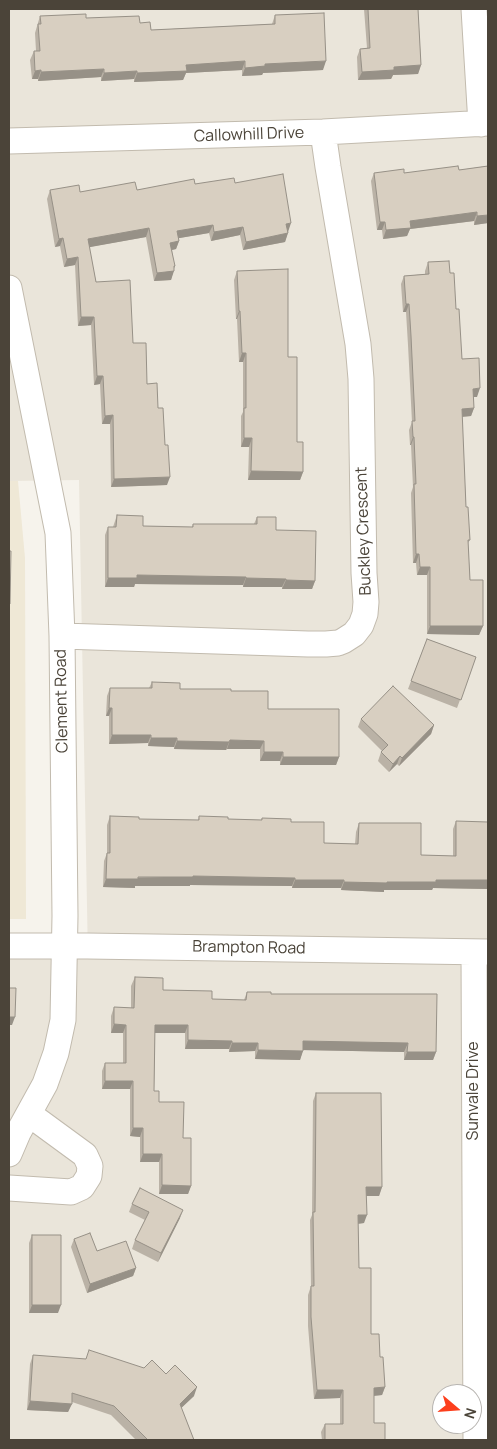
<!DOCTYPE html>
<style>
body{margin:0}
#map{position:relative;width:497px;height:1449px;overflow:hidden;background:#f6f3ec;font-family:Manrope,sans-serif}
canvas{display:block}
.frame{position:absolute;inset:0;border:10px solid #4b4439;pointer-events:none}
.north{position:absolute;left:432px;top:1384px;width:50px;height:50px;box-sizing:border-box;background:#fff;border:1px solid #b7b4b0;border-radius:50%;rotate:108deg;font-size:14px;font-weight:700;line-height:20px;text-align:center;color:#4b4439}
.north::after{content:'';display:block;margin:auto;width:18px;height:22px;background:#fc3f1d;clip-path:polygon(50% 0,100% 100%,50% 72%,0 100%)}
</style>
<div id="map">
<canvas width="497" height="1449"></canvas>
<div class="frame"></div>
<div class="north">N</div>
</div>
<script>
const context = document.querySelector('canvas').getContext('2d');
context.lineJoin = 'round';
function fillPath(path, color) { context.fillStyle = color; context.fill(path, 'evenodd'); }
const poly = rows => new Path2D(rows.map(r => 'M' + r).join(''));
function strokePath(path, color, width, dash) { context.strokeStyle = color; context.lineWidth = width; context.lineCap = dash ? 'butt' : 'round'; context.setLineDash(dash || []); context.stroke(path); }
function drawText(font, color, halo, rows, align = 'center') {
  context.font = font + ' Manrope,sans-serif'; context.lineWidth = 4; context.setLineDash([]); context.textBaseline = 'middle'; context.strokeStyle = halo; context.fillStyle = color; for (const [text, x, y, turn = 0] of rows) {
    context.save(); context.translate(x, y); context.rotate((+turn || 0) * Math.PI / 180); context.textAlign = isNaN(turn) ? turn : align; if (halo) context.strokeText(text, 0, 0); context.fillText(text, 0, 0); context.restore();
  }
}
fillPath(poly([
 [9,9,488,9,488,1440,9,1440,9,957,88,959,79,480,9,481],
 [442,1394,472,1394,472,1424,442,1424]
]), '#eae5da');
fillPath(poly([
 [9,481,18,481,25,558,26,919,9,919]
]), '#efe8d6');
const minor = poly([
 [474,9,481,124],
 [9,141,323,132,488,123],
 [9,288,58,533,62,636,65,916,63,1020,56,1053,45,1084,18,1133,9,1154],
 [62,636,308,644,326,644,338,643,343,641,354,634,361,625,365,614,366,602,364,573,361,379,358,344,328,167,323,132],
 [9,946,87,946,488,952],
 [474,952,476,1440],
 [9,1188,71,1192,82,1187,89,1176,90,1166,85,1155,29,1114]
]);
strokePath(minor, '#c2bbae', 27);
strokePath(minor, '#fff', 25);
fillPath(poly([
 [364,9,418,9,421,65,418,74,393,75,391,79,358,80,357,57,360,49,367,48],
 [275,15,323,70,263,73,262,75,242,76,242,70,186,73,183,80,134,82,134,79,101,81,101,77,38,81,38,79,32,79,30,60,34,51,36,51,35,33,40,16,86,18,140,23,151,30,272,24],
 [488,166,488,223,474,225,474,221,410,229,407,236,383,239,382,230,377,230,371,181,374,173,404,173,459,170],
 [235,183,288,232,285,242,243,250,240,235,211,241,209,233,179,238,179,241,176,249,172,250,174,268,171,280,154,281,146,237,89,247,96,282,133,343,147,384,158,408,167,485,111,487,110,424,102,424,100,384,94,385,91,325,78,326,75,265,64,267,60,246,55,247,47,199,50,190,80,192,137,190,195,184],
 [428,262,450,273,456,309,462,359,477,397,473,397,474,408,471,416,462,417,466,507,470,540,468,543,470,580,483,626,479,635,427,634,427,575,417,575,416,563,413,563,411,493,413,487,411,445,410,445,409,430,412,422,408,345,406,312,403,312,401,284,404,276,425,274,425,271],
 [237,271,288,357,297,442,303,472,300,480,248,480,249,447,241,447,241,416,243,412,243,362,239,362,237,319,236,319,234,280],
 [117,515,143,526,192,527,193,524,254,524,257,517,276,530,315,581,312,589,282,589,282,587,243,587,243,585,135,584,134,587,105,587,105,535,108,527,113,527],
 [427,639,476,657,457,708,408,689],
 [152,682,180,689,231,691,268,709,339,757,336,765,280,765,280,761,260,761,260,749,227,749,226,750,174,749,174,747,148,746,148,743,109,744,109,716,106,716,107,696,110,688,149,688],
 [361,719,434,725,431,734,399,766,397,764,389,772,378,761,381,752,382,751,358,727],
 [110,816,139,819,198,820,199,816,228,819,261,820,262,818,291,822,324,843,355,844,356,832,359,823,421,855,453,856,453,829,456,821,488,889,433,888,432,890,384,890,384,892,341,890,341,888,292,888,292,886,190,885,190,886,135,886,135,888,103,887,104,861,107,853,107,825],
 [135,977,163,990,212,999,244,1000,247,992,271,994,436,1052,433,1060,404,1060,404,1052,303,1050,300,1060,255,1059,255,1051,229,1052,229,1049,185,1049,185,1033,155,1033,154,1091,159,1102,183,1138,191,1186,188,1194,159,1194,159,1162,140,1162,140,1137,130,1136,130,1089,102,1089,102,1071,105,1063,123,1063,123,1033,111,1033,111,1016,114,1007,131,1008,131,986],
 [316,1093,382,1187,379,1196,366,1196,364,1223,358,1224,359,1268,371,1334,380,1357,385,1387,382,1395,374,1396,374,1423,385,1440,322,1440,321,1432,325,1424,340,1424,340,1398,314,1399,308,1326,308,1295,311,1286,310,1220,312,1215,313,1101],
 [132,1204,180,1218,158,1262,132,1249,135,1240,145,1220,129,1212],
 [32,1235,58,1313,29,1313,29,1243],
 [74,1239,97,1251,136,1268,133,1276,87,1293,71,1247],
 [33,1355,144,1368,166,1374,194,1396,181,1408,194,1440,136,1440,111,1415,72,1402,68,1412,27,1410,30,1364]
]), '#bab2a6');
fillPath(poly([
 [245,61,242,70,186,73,183,80,134,82,137,73,186,65],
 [326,61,323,70,263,73,262,75,242,76,245,68,265,64],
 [421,65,418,74,393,75,391,79,358,80,362,72,394,67],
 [104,69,101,77,38,81,41,72],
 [41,70,38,79,32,79,35,71],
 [137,71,134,79,101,81,104,73],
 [477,212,474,221,410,229,407,236,383,239,386,230,410,221],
 [488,215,488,223,474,225,477,216],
 [380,222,385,222,382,230,377,230],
 [291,223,288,232,283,233,286,224],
 [213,225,209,233,174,239,177,231],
 [243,227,240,235,211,241,214,232],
 [149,228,146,237,85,248,88,239],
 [288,233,285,242,243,250,246,242],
 [63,238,60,246,55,247,59,239],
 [179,241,176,249,167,251,170,243],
 [78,257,75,265,64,267,67,259],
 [174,266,175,266,173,271,174,271,171,280,154,281,157,273],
 [406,304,409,304,406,312,403,312],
 [239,311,240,311,237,319,236,319],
 [81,317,94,317,91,325,78,326],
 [242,353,246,353,243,362,239,362],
 [97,376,103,376,100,384,94,385],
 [480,388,477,397,470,397,473,389],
 [474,408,471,416,459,417,462,409],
 [113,415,110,424,102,424,105,416],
 [413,437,414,437,411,445,410,445],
 [244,438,252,438,249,447,241,447],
 [251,471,303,472,300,480,248,480],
 [170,477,167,485,111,487,114,479],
 [416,554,419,554,416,563,413,563],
 [420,567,430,567,427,575,417,575],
 [137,575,246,577,243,585,135,584,134,587,105,587,108,578],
 [246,578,286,579,282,587,243,587],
 [286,580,315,581,312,589,282,589],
 [430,626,483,626,479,635,427,634],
 [109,708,112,708,109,716,106,716],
 [434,725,431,734,399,766,402,758],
 [112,735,151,735,148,743,109,744],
 [151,738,177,738,174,747,148,746],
 [230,740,264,741,260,749,227,749],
 [177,741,229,742,226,750,174,749],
 [264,752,283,752,280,761,260,761],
 [400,756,397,764,389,772,393,764],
 [283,757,339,757,336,765,280,765],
 [193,876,295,878,292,886,190,885,190,886,135,886,135,888,103,887,106,879],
 [295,880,344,880,341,888,292,888],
 [436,880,488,880,488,889,433,888,432,890,384,890,384,892,341,890,344,882,387,882],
 [9,1017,15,1017,12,1025,9,1025],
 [114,1024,126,1025,123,1033,111,1033],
 [155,1025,188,1025,185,1033,152,1033],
 [188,1040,232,1041,229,1049,185,1049],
 [303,1041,408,1043,404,1052,300,1050],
 [232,1043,258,1043,255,1051,229,1052],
 [258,1050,303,1051,300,1060,255,1059],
 [407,1052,436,1052,433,1060,404,1060],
 [105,1081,133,1081,130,1089,102,1089],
 [133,1128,143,1128,140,1137,130,1136],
 [143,1154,162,1154,159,1162,140,1162],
 [162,1185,191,1186,188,1194,159,1194],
 [366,1187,382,1187,379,1196,363,1196],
 [183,1210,180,1218,158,1262,161,1253],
 [358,1215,367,1215,364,1223,355,1224],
 [136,1268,133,1276,87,1293,90,1284],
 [32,1305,61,1305,58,1313,29,1313],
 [197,1387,194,1396,177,1412,180,1404],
 [385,1387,382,1395,371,1396,374,1388],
 [317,1390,343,1390,340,1398,314,1399],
 [30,1401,72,1404,68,1412,27,1410]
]), '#979187');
const building = poly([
 [368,9,418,9,421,65,394,67,394,70,362,72,360,49,370,48,368,9],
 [324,13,326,61,265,64,265,66,245,68,245,61,186,65,187,71,137,73,137,71,104,73,104,69,41,72,41,70,35,71,34,51,40,51,38,24,41,24,40,16,86,14,86,18,139,16,140,23,150,22,151,30,275,24,275,15,324,13],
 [458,166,459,170,488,166,488,215,477,216,477,212,410,221,411,228,386,230,385,222,380,222,374,173,404,169,404,173,458,166],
 [283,174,291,223,286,224,288,233,246,242,243,227,214,232,213,225,177,231,179,241,170,243,175,266,174,266,174,271,157,273,149,228,88,239,96,282,130,280,133,343,146,343,147,384,157,383,158,408,163,408,165,445,168,445,170,477,114,479,113,415,105,416,103,376,97,376,94,317,81,317,78,257,67,259,63,238,59,239,50,190,79,185,80,192,135,182,137,190,194,179,195,184,234,178,235,183,283,174],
 [449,261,450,273,454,273,456,309,459,309,462,359,479,358,480,388,473,389,474,408,462,409,466,507,468,507,470,540,468,540,470,580,483,580,483,626,430,626,430,567,420,567,419,554,416,554,414,484,416,484,414,437,413,437,412,421,415,421,411,336,409,304,406,304,404,276,429,274,428,262,449,261],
 [288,269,288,357,297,357,297,442,303,442,303,472,251,471,252,438,244,438,244,408,246,408,246,353,242,353,240,311,239,311,237,271,288,269],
 [117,515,143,516,143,526,193,527,193,524,257,524,257,517,276,517,276,530,316,531,315,581,286,580,286,579,246,578,246,577,137,575,137,578,108,578,108,527,116,527,117,515],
 [9,551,11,551,10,604,9,604,9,551],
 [427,639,476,657,461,700,411,681,427,639],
 [152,682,180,683,180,689,231,689,231,691,268,691,268,709,339,709,339,757,283,757,283,752,264,752,264,741,230,740,229,742,177,741,177,738,151,738,151,735,112,735,112,708,109,708,110,688,152,688,152,682],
 [393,686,434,725,402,758,400,756,393,764,381,752,388,745,361,719,393,686],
 [110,816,139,817,139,819,199,820,199,816,228,817,228,819,262,820,262,818,291,819,291,822,324,822,324,843,358,844,359,823,421,823,421,855,456,856,456,821,488,822,488,880,436,880,436,882,387,882,387,883,344,882,344,880,295,880,295,878,193,876,193,877,138,877,138,879,106,879,107,853,110,853,110,816],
 [135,977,163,978,163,990,212,991,212,999,246,1000,247,992,271,992,271,994,437,994,436,1052,407,1052,408,1043,303,1041,303,1051,258,1050,258,1043,232,1043,232,1041,188,1040,188,1025,155,1025,154,1091,159,1091,159,1102,184,1102,183,1138,191,1138,191,1186,162,1185,162,1154,143,1154,143,1128,133,1128,133,1081,105,1081,105,1063,126,1063,126,1025,114,1024,114,1007,134,1008,135,977],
 [9,988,16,988,15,1017,9,1017,9,988],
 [316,1093,381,1093,382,1187,366,1187,367,1215,358,1215,359,1268,371,1268,371,1334,379,1334,380,1357,383,1357,385,1387,374,1388,374,1423,385,1423,385,1440,325,1440,325,1424,343,1424,343,1390,317,1390,311,1317,311,1286,314,1286,313,1212,315,1212,316,1093],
 [140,1188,183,1210,161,1253,135,1240,149,1212,132,1204,140,1188],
 [90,1233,97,1251,126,1241,136,1268,90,1284,74,1239,90,1233],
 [32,1235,61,1235,61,1305,32,1305,32,1235],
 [89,1350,144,1368,152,1360,166,1374,175,1365,197,1387,180,1404,194,1440,148,1440,114,1406,72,1393,72,1404,30,1401,33,1355,86,1359,89,1350]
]);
fillPath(building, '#d8cfc1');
strokePath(building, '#979187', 1);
drawText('16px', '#4b4439', '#fff', [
 ["Callowhill Drive",249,135,-2],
 ["Buckley Crescent",364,531,-92],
 ["Clement Road",62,701,-91],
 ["Brampton Road",249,948,1],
 ["Sunvale Drive",474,1091,-90]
]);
</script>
